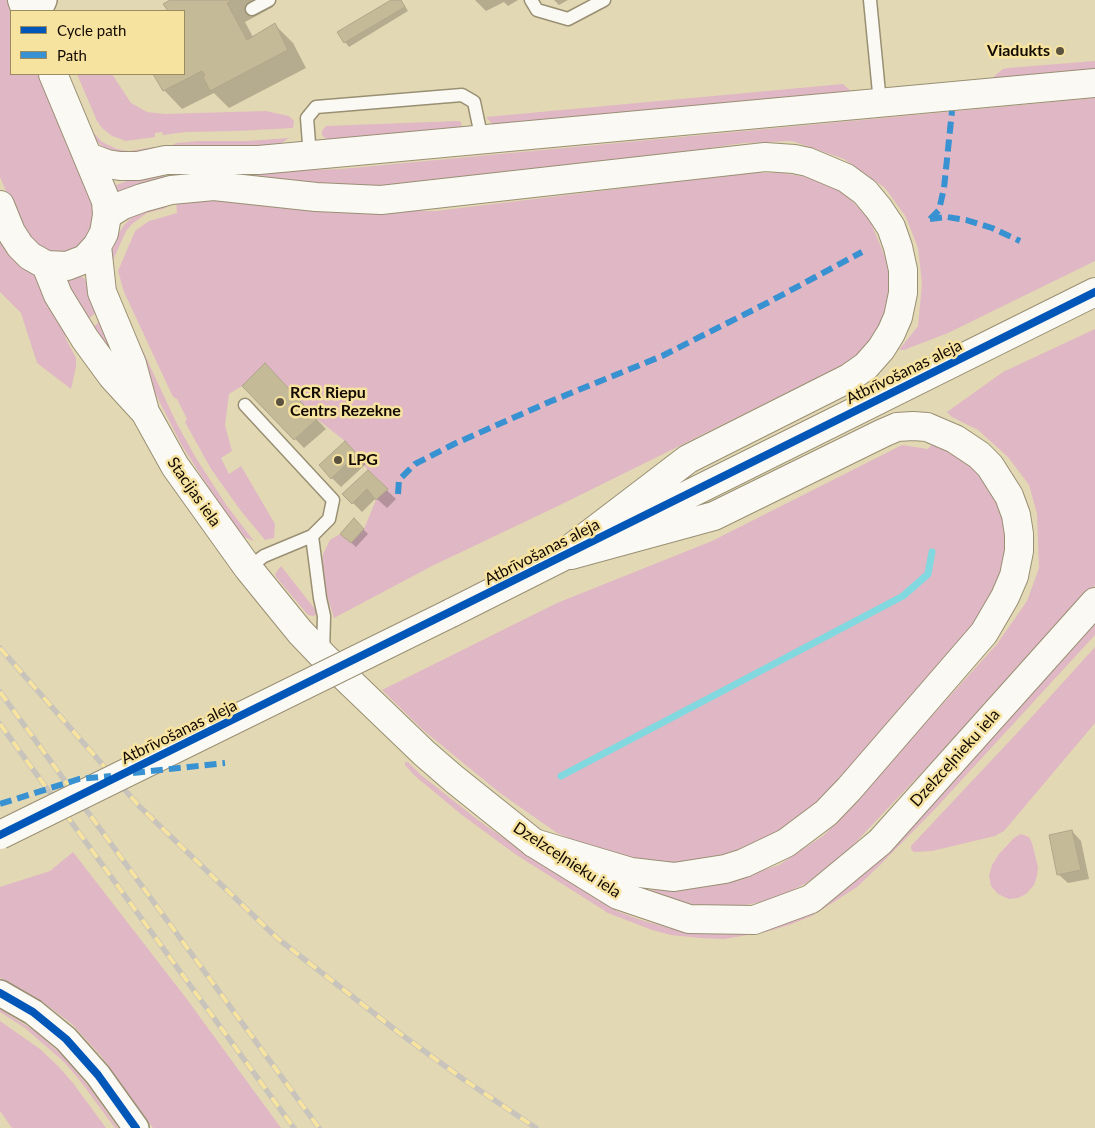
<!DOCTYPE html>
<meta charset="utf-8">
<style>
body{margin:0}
#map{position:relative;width:1095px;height:1128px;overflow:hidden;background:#e3d8b4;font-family:Lato,sans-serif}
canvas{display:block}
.legend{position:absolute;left:10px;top:10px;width:175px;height:65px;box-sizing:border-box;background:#f7e3a0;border:1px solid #9b8c60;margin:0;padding:6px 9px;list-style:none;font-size:15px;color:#120a00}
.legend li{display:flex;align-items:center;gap:10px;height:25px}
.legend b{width:25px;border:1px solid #9b8c60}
</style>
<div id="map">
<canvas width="1095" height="1128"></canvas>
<ul class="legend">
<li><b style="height:6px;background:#0057b8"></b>Cycle path</li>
<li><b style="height:6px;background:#3891d0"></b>Path</li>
</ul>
</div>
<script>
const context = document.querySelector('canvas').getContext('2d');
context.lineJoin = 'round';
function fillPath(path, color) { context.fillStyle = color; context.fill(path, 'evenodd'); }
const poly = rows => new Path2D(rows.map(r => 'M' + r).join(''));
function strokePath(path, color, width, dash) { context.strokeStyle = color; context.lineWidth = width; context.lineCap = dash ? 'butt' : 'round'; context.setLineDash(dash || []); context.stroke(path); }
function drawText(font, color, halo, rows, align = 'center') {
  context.font = font + ' Lato,sans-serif'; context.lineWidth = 5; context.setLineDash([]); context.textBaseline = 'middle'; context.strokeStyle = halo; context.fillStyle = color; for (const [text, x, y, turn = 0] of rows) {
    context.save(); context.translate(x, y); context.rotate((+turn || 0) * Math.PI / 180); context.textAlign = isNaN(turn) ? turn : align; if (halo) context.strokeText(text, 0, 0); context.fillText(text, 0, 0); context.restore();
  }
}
fillPath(poly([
 [0,0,12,0,16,11,11,11,11,74,43,74,99,208,95,238,58,259,25,237,0,177],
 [1095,61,1095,71,998,79,991,79,1003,69,1008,68],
 [77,74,112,74,131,103,147,112,165,114,266,111,289,116,294,121,293,128,237,131,185,132,163,135,162,132,155,133,155,137,126,141,112,136,102,128,97,121],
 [843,84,852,92,494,126,486,117],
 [1095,98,1095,261,948,333,904,350,899,350,918,326,922,283,918,248,906,217,885,188,844,159,792,141,744,143,420,190,173,179,171,169,282,171,341,169],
 [457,121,461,122,462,127,461,130,330,140,327,140,322,135,322,131,326,126],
 [90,129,102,142,117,149,129,151,153,147,158,148,161,153,110,152,93,139],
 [289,138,277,146,221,148,170,147,176,143,198,141,247,141],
 [163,171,165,180,118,193,114,186,137,177],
 [748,173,783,173,812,178,844,193,869,218,891,271,892,302,867,351,831,371,558,506,432,566,334,618,321,576,323,554,330,540,340,534,351,543,364,529,376,500,387,488,368,470,345,441,317,419,265,363,242,386,229,394,225,425,232,451,221,458,229,474,241,466,275,524,274,538,265,540,241,511,211,469,185,422,187,419,177,399,173,397,124,292,118,271,135,231,149,221,177,213,176,200,191,197,385,211,436,211],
 [169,204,166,208,147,213,132,224,126,231,114,258,111,270,110,255,119,233,125,224,137,212],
 [0,220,72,333,65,337,76,358,76,367,71,389,37,363,21,313,0,292],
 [80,276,84,278,98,311,86,321,66,280],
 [124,310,176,422,196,458,227,506,254,541,244,537,214,496,181,444,151,385],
 [102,320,123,367,90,329],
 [1095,329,1095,585,1016,673,839,860,806,883,774,900,733,907,695,908,644,890,684,890,727,882,779,865,823,836,858,801,900,751,997,644,1027,601,1039,568,1037,514,1029,485,1008,457,978,430,952,417,947,412,1003,372],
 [934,442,965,459,985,480,1001,503,1009,542,999,585,976,624,827,799,788,829,744,851,705,862,657,865,605,854,557,833,500,793,462,762,423,730,382,690,557,603,712,541,902,445,928,449],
 [281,566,318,613,314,616,308,615,276,577,275,574],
 [1095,620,1095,635,935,809,880,865,857,887,812,916,789,925,766,932,724,939,700,938,671,935,652,930,608,913,515,854,462,815,415,776,405,765,405,762,408,762,421,775,478,820,522,851,596,899,617,911,641,920,681,931,704,933,829,900,848,886,859,877],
 [1095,647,1095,723,1004,831,995,836,932,851,914,852,911,849,911,846,1018,732],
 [1021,834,1029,837,1032,843,1038,867,1037,876,1034,885,1026,894,1018,898,1009,899,998,894,991,886,989,876,992,865,999,854,1014,838],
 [73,852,186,998,281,1128,153,1128,101,1056,72,1024,40,1000,0,978,0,887,50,871],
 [0,1009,35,1031,64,1057,90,1088,118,1128,115,1128,78,1078,63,1061,25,1028,0,1012],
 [0,1021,40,1049,58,1066,73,1083,106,1128,12,1128,0,1111]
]), '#e0b7c4');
fillPath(poly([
 [173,0,269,0,273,7,245,22,253,37,275,25,293,43,306,68,229,108,214,93,182,109,164,90,155,74,184,74,184,11,170,11,165,4],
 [394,0,401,0,408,11,349,47,345,42],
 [475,0,518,0,508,6,504,2,486,11],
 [554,0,568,0,559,5],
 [274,374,326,429,304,448,244,386],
 [354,452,366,464,341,487,332,478],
 [368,472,396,499,387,508,376,498,362,512,344,494],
 [354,520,368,534,356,547,346,538],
 [1072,831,1081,841,1089,879,1068,883,1058,874]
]), '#0003');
strokePath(poly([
 [561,776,903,596,928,574,932,552]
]), '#82d8df', 7);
const building = poly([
 [170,0,233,0,227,3,247,40,275,23,288,50,210,91,203,77,205,75,202,71,163,91,153,74,184,74,184,11,168,11,163,4,170,0],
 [391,0,401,0,405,7,344,43,337,32,391,0],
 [265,363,317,419,294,440,242,386,265,363],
 [345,441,357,454,331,479,319,465,345,441],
 [368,470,388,489,376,500,367,489,352,504,342,494,368,470],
 [354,518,364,529,351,543,340,534,354,518],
 [1072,830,1081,870,1057,875,1049,835,1072,830]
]);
fillPath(building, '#c4ba98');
strokePath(building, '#afa68a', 1);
const service = poly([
 [531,0,537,10,568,19,604,0],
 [870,0,880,103],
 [252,9,269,0],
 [310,156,307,118,316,107,462,95,474,102,482,140],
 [245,405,333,500,329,519,312,536,264,556,248,568],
 [312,536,320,598,324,616,323,653]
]);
const minor = poly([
 [39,11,44,0],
 [0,993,33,1012,66,1039,98,1075,136,1128]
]);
const secondary = poly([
 [22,0,26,11],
 [0,205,11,232,20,246,30,256,46,265,67,266,85,259,97,246,104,233,107,215,106,201,53,74],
 [97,246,102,292,132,364,144,408],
 [46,265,58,295,85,339,112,376,145,412,175,466,248,568,300,632,323,656,424,753,454,779,534,843,618,895,689,919,754,920,811,899,880,842,1095,602]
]);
const primary = poly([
 [88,157,107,164,120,166,138,166,166,160,259,160,1095,83],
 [107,215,123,205,142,198,171,190,214,186,316,197,381,200,765,157,794,159,808,162,846,178,865,192,879,209,891,227,898,247,903,270,903,293,898,317,891,333,881,349,866,366,849,378,688,459,557,559],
 [615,531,1095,292],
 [451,613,574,551],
 [534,843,631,872,674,877,725,869,744,863,786,843,826,813,849,789,984,633,1005,597,1014,576,1019,551,1019,534,1016,515,1009,496,990,466,979,455,955,439,927,427,913,426,897,427,883,433,714,516,571,555]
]);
strokePath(service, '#999074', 15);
strokePath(minor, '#999074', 28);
strokePath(secondary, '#999074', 30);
strokePath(primary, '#999074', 30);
strokePath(service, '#fbf9f4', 12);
strokePath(minor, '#fbf9f4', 25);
strokePath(secondary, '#fbf9f4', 28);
strokePath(primary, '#fbf9f4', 28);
const rail = poly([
 [0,648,139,806,277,938,402,1035,463,1079,536,1128],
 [0,692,319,1128],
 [0,724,294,1128]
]);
strokePath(rail, '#c8c4bb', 5.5);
strokePath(rail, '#f7e3a0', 4, [11]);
const primaryBridge = poly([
 [0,835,451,613]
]);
strokePath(primaryBridge, '#999074', 30, []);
strokePath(primaryBridge, '#fbf9f4', 28);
strokePath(poly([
 [930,219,939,210,944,188,952,111],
 [930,219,947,217,966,220,992,228,1020,241],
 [398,494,399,480,415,464,454,444,549,402,662,356,767,303,862,252],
 [133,773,225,763],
 [0,804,79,779,111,776]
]), '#3891d0', 6, [12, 6]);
strokePath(poly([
 [0,835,1095,292],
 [0,993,33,1012,66,1039,98,1075,136,1128]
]), '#0057b8', 8);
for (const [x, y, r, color] of [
 [1060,51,5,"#5b523f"],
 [280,402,5,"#5b523f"],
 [338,460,5,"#5b523f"]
]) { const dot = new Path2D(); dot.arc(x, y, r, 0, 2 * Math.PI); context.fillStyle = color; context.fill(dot); strokePath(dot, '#f7e3a0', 2); }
drawText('bold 16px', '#120a00', '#f7e3a0', [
 ["Viadukts",1050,51,"right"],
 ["RCR Riepu",290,393],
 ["Centrs Rezekne",290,411],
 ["LPG",348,460]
], 'left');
drawText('16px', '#120a00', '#f7e3a0', [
 ["Atbrīvošanas aleja",904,372,-26],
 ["Stacijas iela",194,492,55],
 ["Atbrīvošanas aleja",542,552,-27],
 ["Atbrīvošanas aleja",179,732,-26],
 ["Dzelzceļnieku iela",955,758,-48],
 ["Dzelzceļnieku iela",567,860,33]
]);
</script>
